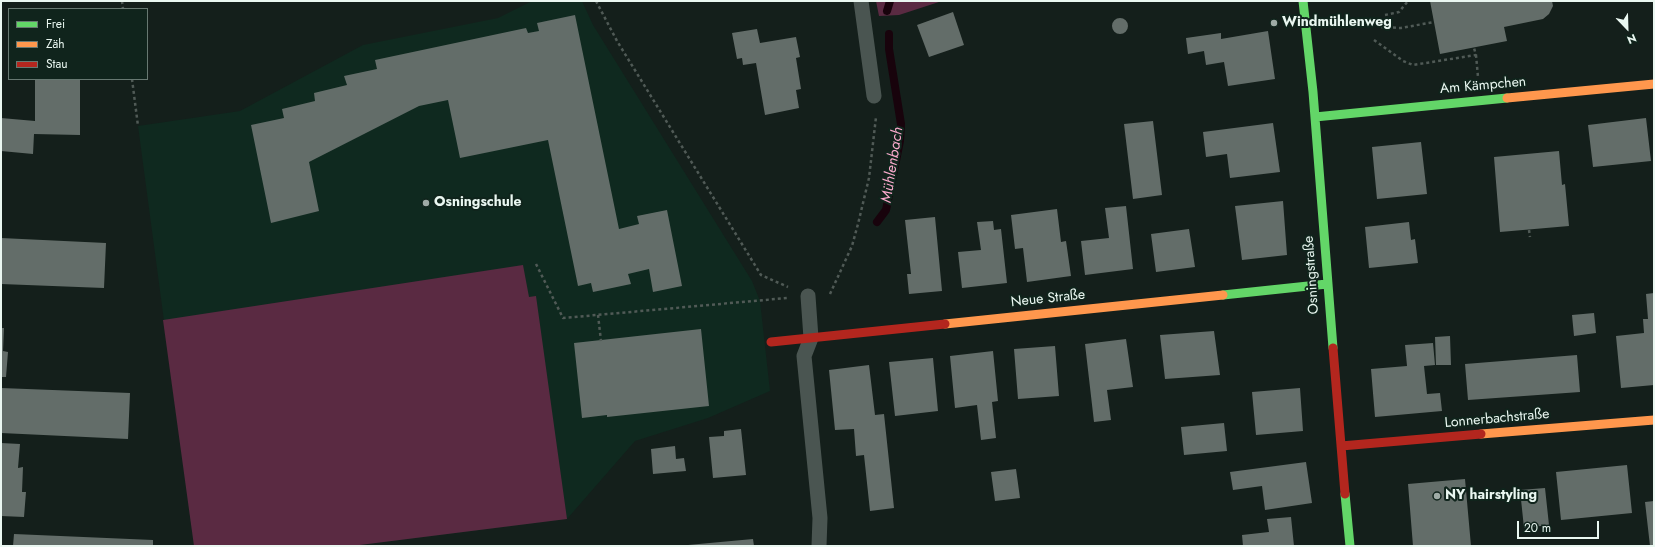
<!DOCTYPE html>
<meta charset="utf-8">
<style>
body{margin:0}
#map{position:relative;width:1655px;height:547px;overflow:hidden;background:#141f1b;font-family:Jost,sans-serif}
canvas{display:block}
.frame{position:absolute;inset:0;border:2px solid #eaf7f1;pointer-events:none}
.legend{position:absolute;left:8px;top:8px;width:140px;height:72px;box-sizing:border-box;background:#10241c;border:1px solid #677871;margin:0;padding:5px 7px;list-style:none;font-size:12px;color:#eaf7f1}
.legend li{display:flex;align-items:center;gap:8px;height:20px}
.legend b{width:20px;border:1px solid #677871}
.north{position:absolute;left:1607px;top:8px;width:40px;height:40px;-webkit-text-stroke:3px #10241c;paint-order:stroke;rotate:157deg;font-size:11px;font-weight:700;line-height:16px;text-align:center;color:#eaf7f1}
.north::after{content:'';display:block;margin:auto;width:14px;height:18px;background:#eaf7f1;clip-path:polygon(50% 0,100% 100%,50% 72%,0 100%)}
.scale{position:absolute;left:1517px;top:521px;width:82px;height:18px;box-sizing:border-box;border:2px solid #eaf7f1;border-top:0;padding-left:5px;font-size:12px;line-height:14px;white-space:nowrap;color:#eaf7f1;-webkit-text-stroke:3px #10241c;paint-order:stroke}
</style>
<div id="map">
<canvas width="1655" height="547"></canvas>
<div class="frame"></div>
<ul class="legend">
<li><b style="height:5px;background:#63d668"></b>Frei</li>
<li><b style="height:5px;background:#ff974d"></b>Zäh</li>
<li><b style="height:5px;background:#b3261e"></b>Stau</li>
</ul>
<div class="north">N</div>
<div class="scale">20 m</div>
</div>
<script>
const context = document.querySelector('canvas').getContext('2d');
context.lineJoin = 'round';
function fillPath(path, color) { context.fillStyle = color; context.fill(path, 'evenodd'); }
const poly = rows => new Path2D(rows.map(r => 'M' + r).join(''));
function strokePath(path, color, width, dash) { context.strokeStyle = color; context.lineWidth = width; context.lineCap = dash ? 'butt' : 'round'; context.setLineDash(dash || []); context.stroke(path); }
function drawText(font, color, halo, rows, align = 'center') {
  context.font = font + ' Jost,sans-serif'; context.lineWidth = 4; context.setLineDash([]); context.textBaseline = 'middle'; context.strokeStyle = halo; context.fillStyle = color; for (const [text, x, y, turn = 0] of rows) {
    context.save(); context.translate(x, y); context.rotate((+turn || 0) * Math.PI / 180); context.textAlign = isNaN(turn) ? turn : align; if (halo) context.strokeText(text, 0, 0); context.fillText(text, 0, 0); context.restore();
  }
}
fillPath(poly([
 [532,1,582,1,593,25,752,281,760,301,770,391,708,418,635,441,567,519,352,546,194,546,138,126,240,111,363,45,498,18]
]), '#0f291f');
fillPath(poly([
 [876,1,942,1,899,15,879,16],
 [523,265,529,297,536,296,567,519,352,546,194,546,163,320]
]), '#5a2a42');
strokePath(poly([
 [887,11,890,1],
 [877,222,886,210,900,141,901,124,889,49,889,34]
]), '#18030c', 8);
fillPath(poly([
 [1430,1,1552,1,1553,6,1549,14,1543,19,1504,27,1507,41,1440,54],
 [953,12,964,45,929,57,917,25],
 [575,15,619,229,639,224,637,216,667,210,682,286,653,292,649,269,628,274,631,284,593,292,591,283,578,286,548,140,460,158,448,100,419,106,309,162,319,211,271,223,251,125,284,118,282,109,315,101,314,93,347,85,344,76,377,69,375,60,526,28,528,33,539,31,537,23],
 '1112 26a8 8 0 1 1 16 0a8 8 0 1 1-16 0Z',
 [757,29,760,43,796,37,800,57,796,58,801,89,796,90,799,108,765,115,756,63,743,65,742,58,737,59,732,33],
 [1268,31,1275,79,1228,86,1224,62,1206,65,1204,51,1188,54,1186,38,1221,33,1221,39],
 [35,79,80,79,80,135,34,134,33,154,1,151,1,118,35,121],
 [1646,118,1651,161,1593,167,1588,125],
 [1153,121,1162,195,1133,199,1124,124],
 [1273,123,1280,172,1230,178,1227,154,1206,157,1203,132],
 [1421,142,1427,194,1377,199,1372,147],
 [1559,151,1562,185,1565,184,1569,226,1500,232,1494,157],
 [1283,201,1287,255,1242,260,1235,206],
 [1126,206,1133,269,1085,275,1081,241,1109,238,1105,208],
 [1057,209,1061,242,1066,241,1071,276,1027,282,1023,248,1015,249,1011,215],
 [935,217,942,291,909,294,907,274,911,274,905,220],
 [993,221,994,230,1001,229,1007,283,962,288,958,252,981,250,977,222],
 [1409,222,1411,240,1415,239,1418,263,1369,268,1365,227],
 [1189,229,1195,267,1156,272,1151,234],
 [1,238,106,243,104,288,1,284],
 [1654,293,1654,385,1621,388,1616,336,1644,333,1643,319,1648,319,1646,294],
 [1594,313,1596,333,1574,336,1572,315],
 [1,328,4,328,3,351,8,352,6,377,1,377],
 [701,329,709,406,607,417,607,415,582,418,574,343],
 [1214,331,1220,375,1165,379,1160,335],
 [1450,336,1451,365,1436,365,1435,337],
 [1126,339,1133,387,1107,390,1111,420,1094,422,1085,344],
 [1433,343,1435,365,1424,366,1427,394,1440,393,1442,411,1375,417,1371,369,1407,366,1405,345],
 [1055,346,1059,396,1018,399,1014,349],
 [993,351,998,401,992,402,996,438,981,440,977,405,955,408,950,356],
 [1577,355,1580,392,1468,400,1465,364],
 [933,358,938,411,895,416,889,362],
 [869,365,875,415,884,414,894,508,870,511,864,455,856,456,854,429,835,430,829,370],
 [1,388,130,393,128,439,1,433],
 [1300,388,1303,431,1256,435,1252,392],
 [1224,423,1227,451,1184,455,1181,427],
 [741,429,746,475,713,478,709,437,724,436,724,431],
 [1,443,20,444,18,468,23,467,22,492,26,492,24,517,1,516],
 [675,446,676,459,684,458,686,471,653,474,651,449],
 [1306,462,1312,503,1265,510,1262,486,1233,490,1230,472],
 [1627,465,1632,513,1561,520,1556,472],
 [1016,469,1020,498,995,501,991,472],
 [1465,479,1471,546,1413,546,1408,484],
 [1545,488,1549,525,1524,528,1520,490],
 [1654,501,1654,546,1650,546,1645,502],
 [1291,517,1294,546,1243,546,1242,535,1269,532,1267,519],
 [14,534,153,540,153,546,13,546],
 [753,539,754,546,688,546,688,545]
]), '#636d69');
strokePath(poly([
 [122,1,123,9],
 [596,1,617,41,761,275,788,287],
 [1385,15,1399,12,1408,1],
 [1381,27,1401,28,1434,22],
 [1374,40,1403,61,1413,65,1476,55,1474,48],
 [1476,55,1478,77],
 [132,79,138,126],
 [1529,230,1530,237],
 [536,264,563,318,787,298],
 [830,294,852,246,858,224,869,178,876,117],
 [598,315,601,341]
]), '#505a56', 2.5, [3, 3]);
strokePath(poly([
 [861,1,874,96],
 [808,296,811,338,804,356,820,518,819,546]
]), '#4a5551', 15);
strokePath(poly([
 [1303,1,1313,92,1333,348],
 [1315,117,1507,98],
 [1223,295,1327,284],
 [1345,494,1350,546]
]), '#63d668', 9);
strokePath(poly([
 [1507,98,1654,84],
 [945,324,1223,295],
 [1481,434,1654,420]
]), '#ff974d', 9);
strokePath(poly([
 [771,342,945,324],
 [1333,348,1345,494],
 [1341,446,1481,434]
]), '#b3261e', 9);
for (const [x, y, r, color] of [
 [1274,23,4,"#9faba6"],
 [426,203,4,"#9faba6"],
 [1437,496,4,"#9faba6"]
]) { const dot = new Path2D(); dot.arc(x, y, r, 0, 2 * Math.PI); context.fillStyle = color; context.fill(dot); strokePath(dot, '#10241c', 1.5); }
drawText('bold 14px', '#eaf7f1', '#10241c', [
 ["Windmühlenweg",1282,23],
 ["Osningschule",434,203],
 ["NY hairstyling",1445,496]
], 'left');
drawText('14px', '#eaf7f1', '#10241c', [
 ["Am Kämpchen",1483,86,-5],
 ["Osningstraße",1312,275,-94],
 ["Neue Straße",1048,299,-6],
 ["Lonnerbachstraße",1497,419,-5]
]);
drawText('italic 15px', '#fcabce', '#10241c', [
 ["Mühlenbach",893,165,-81]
]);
</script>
